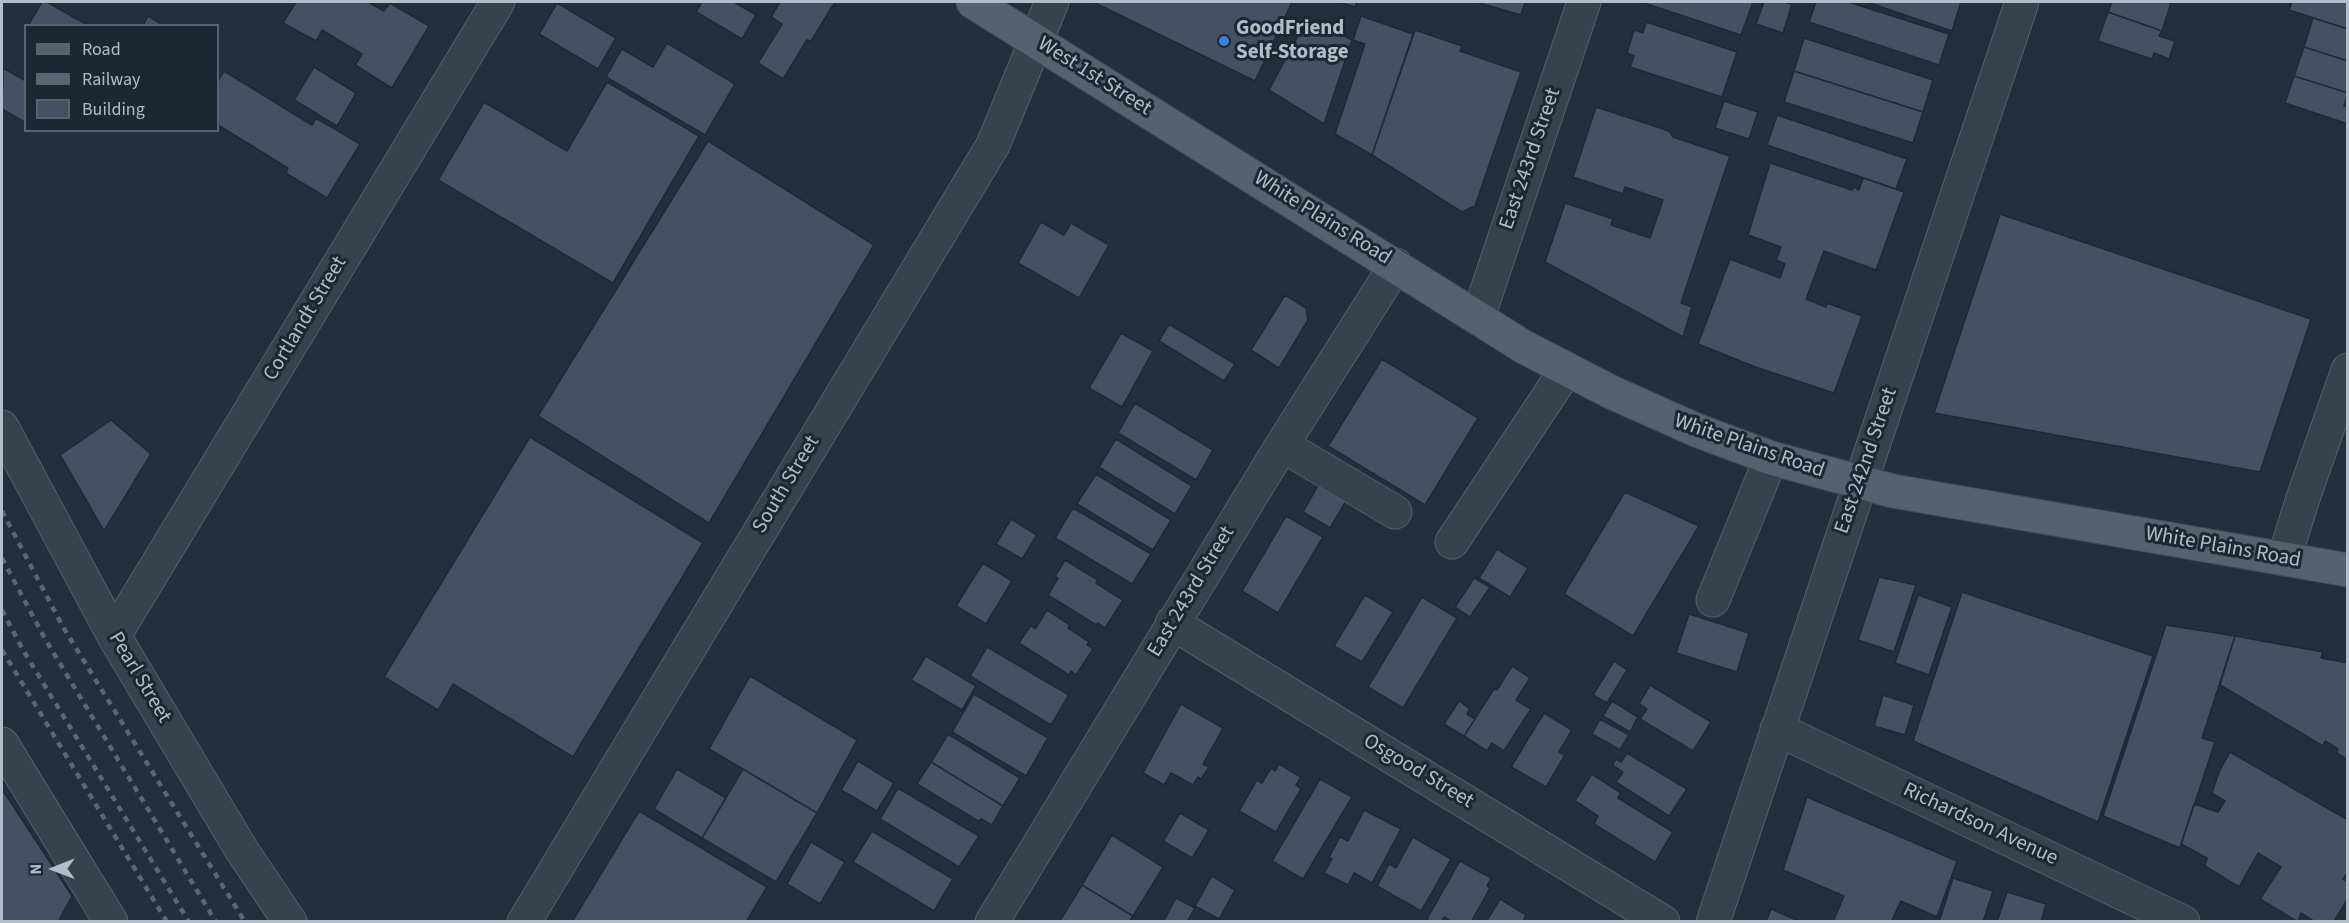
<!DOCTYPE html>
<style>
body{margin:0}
#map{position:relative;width:2349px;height:923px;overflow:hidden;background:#242f3e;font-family:"Source Sans 3",sans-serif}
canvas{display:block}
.frame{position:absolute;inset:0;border:3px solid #b4bcc9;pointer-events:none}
.legend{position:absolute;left:24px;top:24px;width:195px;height:108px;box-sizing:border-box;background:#1d2633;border:2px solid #59626f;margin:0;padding:8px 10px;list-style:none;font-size:18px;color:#b4bcc9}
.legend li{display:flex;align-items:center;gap:12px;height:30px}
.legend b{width:30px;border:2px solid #59626f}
.north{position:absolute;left:24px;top:839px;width:60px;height:60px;-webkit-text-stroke:4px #1d2633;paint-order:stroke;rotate:269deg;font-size:16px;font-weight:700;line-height:24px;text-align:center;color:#b4bcc9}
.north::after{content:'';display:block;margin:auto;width:21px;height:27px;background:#b4bcc9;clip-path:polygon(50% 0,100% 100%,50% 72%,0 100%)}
</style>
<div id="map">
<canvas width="2349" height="923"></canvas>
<div class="frame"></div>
<ul class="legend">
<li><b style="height:8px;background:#56606e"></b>Road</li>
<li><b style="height:8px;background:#5a6575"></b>Railway</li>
<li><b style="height:16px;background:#455162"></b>Building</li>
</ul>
<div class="north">N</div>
</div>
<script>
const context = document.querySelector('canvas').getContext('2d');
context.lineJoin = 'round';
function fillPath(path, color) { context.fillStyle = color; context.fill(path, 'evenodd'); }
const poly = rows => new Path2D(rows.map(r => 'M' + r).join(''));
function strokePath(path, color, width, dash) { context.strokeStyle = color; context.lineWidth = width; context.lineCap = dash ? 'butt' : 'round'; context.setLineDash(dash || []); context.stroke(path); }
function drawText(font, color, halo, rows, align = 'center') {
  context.font = font + ' "Source Sans 3",sans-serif'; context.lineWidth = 6; context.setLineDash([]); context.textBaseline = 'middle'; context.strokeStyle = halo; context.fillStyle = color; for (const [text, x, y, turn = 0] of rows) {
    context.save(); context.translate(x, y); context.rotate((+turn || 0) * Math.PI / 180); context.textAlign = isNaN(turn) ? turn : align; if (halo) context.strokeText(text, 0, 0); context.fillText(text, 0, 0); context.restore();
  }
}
const building = poly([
 [42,2,47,2,89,26,28,26,42,2],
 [296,2,368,2,384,11,390,3,429,26,392,88,355,65,362,54,322,30,316,41,283,23,296,2],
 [702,2,734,2,756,15,742,39,696,12,702,2],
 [780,2,835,2,811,41,807,40,783,79,758,63,782,24,771,17,780,2],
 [1093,2,1292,2,1255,81,1093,2],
 [1338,2,1357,2,1355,7,1338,2],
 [1476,2,1525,2,1521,15,1476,2],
 [1641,2,1753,2,1741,35,1641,2],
 [1764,2,1784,2,1792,4,1783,33,1756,24,1764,2],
 [1816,2,1848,2,1949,34,1939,65,1809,22,1816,2],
 [1867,2,1961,2,1952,31,1867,2],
 [2112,2,2166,2,2171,3,2162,31,2108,12,2112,2],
 [2292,2,2348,2,2348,29,2289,10,2292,2],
 [557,3,616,38,598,69,539,34,557,3],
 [2108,12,2162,31,2159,36,2175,41,2169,59,2154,53,2152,59,2098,41,2108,12],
 [148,16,165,26,143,26,148,16],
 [1361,16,1413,34,1372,155,1335,134,1365,44,1353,40,1361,16],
 [1308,17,1352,40,1324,124,1269,90,1308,17],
 [2313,18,2348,29,2348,61,2304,47,2313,18],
 [1646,22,1737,52,1722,97,1630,67,1634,56,1627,53,1634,30,1643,33,1646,22],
 [1415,30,1462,46,1460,51,1521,72,1475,206,1462,212,1372,155,1415,30],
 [1804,38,1933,80,1923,112,1794,71,1804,38],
 [667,43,735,84,705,135,606,77,622,49,653,67,667,43],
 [2304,47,2348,61,2348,93,2294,76,2304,47],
 [314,67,356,93,337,126,294,100,314,67],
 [3,68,26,81,26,123,2,109,3,68],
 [224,71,312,125,316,118,360,144,327,198,286,173,288,168,218,125,218,81,224,71],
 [1794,71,1923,112,1913,143,1784,102,1794,71],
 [2294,76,2348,93,2344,106,2348,107,2348,124,2285,103,2294,76],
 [607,82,699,136,613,283,438,180,484,102,567,151,607,82],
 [1724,101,1758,112,1749,139,1715,128,1724,101],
 [1596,107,1669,131,1673,137,1730,156,1681,303,1692,307,1683,337,1545,262,1565,203,1613,219,1611,225,1650,238,1663,200,1625,187,1623,194,1573,177,1596,107],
 [1777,115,1907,159,1896,189,1767,145,1777,115],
 [708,141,874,245,709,523,538,416,708,141],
 [1770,163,1852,190,1854,187,1859,190,1863,178,1904,192,1876,270,1824,251,1806,299,1826,307,1827,303,1862,316,1834,393,1758,368,1698,344,1730,259,1780,278,1785,264,1776,260,1781,247,1748,235,1770,163],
 [2000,214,2311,319,2260,472,1934,413,2000,214],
 [1041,222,1064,235,1071,223,1109,245,1079,298,1018,263,1041,222],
 [1285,295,1306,308,1308,320,1279,368,1251,350,1285,295],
 [1169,324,1235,364,1224,381,1159,341,1169,324],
 [1121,333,1153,351,1122,407,1089,388,1121,333],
 [1382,359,1478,418,1425,505,1328,446,1382,359],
 [1135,403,1213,450,1196,480,1118,433,1135,403],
 [111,420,151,454,104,531,60,455,111,420],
 [530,437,703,543,573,757,453,684,438,710,384,677,530,437],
 [1116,439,1192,486,1175,514,1099,467,1116,439],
 [1096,474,1171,520,1153,550,1077,504,1096,474],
 [1319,484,1346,501,1330,528,1303,512,1319,484],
 [1625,492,1699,526,1633,636,1564,594,1625,492],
 [1073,508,1151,554,1132,584,1055,538,1073,508],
 [1286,516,1323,537,1278,613,1242,591,1286,516],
 [1011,519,1037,535,1022,559,996,544,1011,519],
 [1497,549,1528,568,1510,597,1479,578,1497,549],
 [1065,560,1098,580,1096,583,1123,600,1105,628,1098,623,1096,625,1048,595,1058,578,1055,576,1065,560],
 [983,563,1012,581,986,624,956,606,983,563],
 [1879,577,1916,585,1894,652,1858,640,1879,577],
 [1474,578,1490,587,1470,617,1455,607,1474,578],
 [1962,592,2153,656,2098,822,1913,741,1962,592],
 [1365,595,1393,612,1362,662,1334,646,1365,595],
 [1918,595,1952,607,1929,675,1895,663,1918,595],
 [1422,597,1457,618,1403,708,1368,687,1422,597],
 [1047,610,1070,625,1068,628,1089,642,1087,645,1093,649,1076,675,1071,671,1069,675,1019,643,1031,625,1035,629,1047,610],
 [1689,614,1749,633,1737,672,1676,653,1689,614],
 [2166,625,2235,636,2202,738,2215,742,2180,848,2103,816,2166,625],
 [2235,636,2323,652,2321,658,2348,663,2348,760,2337,753,2338,749,2325,741,2323,746,2220,685,2235,636],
 [987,647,1069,695,1051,725,970,676,987,647],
 [926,656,976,686,962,710,911,680,926,656],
 [1614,661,1627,670,1607,703,1593,695,1614,661],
 [1512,666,1530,678,1516,700,1531,709,1504,751,1492,743,1487,751,1464,736,1494,689,1497,690,1512,666],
 [750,676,857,740,817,813,709,749,750,676],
 [1650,685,1711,722,1693,751,1640,719,1647,709,1639,704,1650,685],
 [974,694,1048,738,1026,776,952,732,974,694],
 [1883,695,1914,705,1905,735,1874,726,1883,695],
 [1459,701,1470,709,1467,714,1475,719,1464,736,1444,724,1459,701],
 [1612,701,1638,717,1630,732,1603,716,1612,701],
 [1181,704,1223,728,1203,764,1209,767,1201,779,1198,777,1193,785,1171,773,1164,785,1143,773,1181,704],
 [1544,713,1572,730,1559,752,1565,755,1546,787,1511,767,1544,713],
 [1600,719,1629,735,1620,750,1592,734,1600,719],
 [948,734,1020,778,1003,806,931,762,948,734],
 [2230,752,2348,820,2348,872,2343,879,2348,882,2348,898,2334,922,2315,922,2301,913,2298,922,2260,899,2281,867,2258,853,2239,887,2205,866,2207,858,2181,844,2194,804,2218,812,2225,801,2212,793,2219,772,2230,752],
 [1627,753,1687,789,1669,816,1616,782,1623,772,1612,765,1616,759,1621,762,1627,753],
 [858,761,894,783,877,811,841,790,858,761],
 [931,762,1003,806,992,825,981,819,978,821,917,784,931,762],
 [1279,764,1301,777,1296,785,1301,789,1276,832,1239,811,1257,780,1262,783,1271,768,1275,771,1279,764],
 [677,769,726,798,702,838,654,809,677,769],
 [743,769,817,813,776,882,702,838,743,769],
 [1592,774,1621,793,1618,798,1673,832,1655,862,1594,824,1598,816,1575,801,1592,774],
 [1320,779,1352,797,1303,879,1272,861,1320,779],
 [898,788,979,836,959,867,880,819,898,788],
 [2,789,72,896,58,922,2,922,2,789],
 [1807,797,1957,861,1937,917,1901,901,1892,920,1895,922,1833,922,1844,896,1783,870,1807,797],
 [1364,810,1401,829,1372,883,1354,873,1348,885,1324,873,1332,859,1329,857,1340,837,1348,841,1364,810],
 [639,811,767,887,746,922,572,922,639,811],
 [1180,813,1209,830,1192,858,1163,841,1180,813],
 [872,831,953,879,934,911,853,862,872,831],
 [1112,835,1163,867,1133,916,1082,885,1112,835],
 [1413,837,1451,859,1421,911,1377,886,1389,864,1396,868,1413,837],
 [811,842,845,862,820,904,787,884,811,842],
 [1460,861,1491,878,1487,886,1490,888,1471,922,1452,922,1444,917,1441,922,1431,922,1427,919,1460,861],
 [1212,876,1235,890,1219,919,1195,906,1212,876],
 [1953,878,1993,891,1983,922,1939,922,1953,878],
 [1082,885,1133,916,1129,922,1059,922,1082,885],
 [2007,892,2046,904,2041,922,1997,922,2007,892],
 [1176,898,1195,908,1187,922,1163,922,1176,898],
 [1500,899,1526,915,1523,922,1486,922,1500,899],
 [1771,909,1801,922,1766,922,1771,909]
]);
fillPath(building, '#455162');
strokePath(building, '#1f2835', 1.5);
const minor = poly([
 [1478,317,1584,2],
 [2,427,114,636,241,849,290,922],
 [1282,445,1395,512],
 [1452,542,1566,370],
 [2284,559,2303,498,2348,370],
 [1713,600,1771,458],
 [1172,623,1663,922],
 [114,636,498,2],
 [1777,729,2183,922],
 [2,744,111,922],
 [524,922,993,145,1052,2],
 [992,922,1282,445,1396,265],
 [1713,922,2022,2]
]);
const major = poly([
 [973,2,1524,347,1611,392,1696,430,1771,458,1893,491,2348,570]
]);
strokePath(minor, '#565f6c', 35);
strokePath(major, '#414a57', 35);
strokePath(minor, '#38414e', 33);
strokePath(major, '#56606e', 33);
strokePath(poly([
 [2,511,63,627,245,922],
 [2,558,44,637,216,922],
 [2,610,23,650,189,922],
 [2,650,167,922]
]), '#5a6575', 4.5, [6, 6]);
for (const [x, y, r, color] of [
 [1224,41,6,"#3f7fe0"]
]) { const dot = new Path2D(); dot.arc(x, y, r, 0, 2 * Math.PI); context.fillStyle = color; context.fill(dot); strokePath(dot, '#1d2633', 2); }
drawText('bold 21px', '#b4bcc9', '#1d2633', [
 ["GoodFriend",1236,29],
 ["Self-Storage",1236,53]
], 'left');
drawText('21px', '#b4bcc9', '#1d2633', [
 ["West 1st Street",1094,77,32],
 ["East 243rd Street",1531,159,-71],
 ["White Plains Road",1322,219,32],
 ["Cortlandt Street",306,319,-59],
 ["White Plains Road",1749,447,19],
 ["East 242nd Street",1867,461,-71],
 ["South Street",787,485,-59],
 ["White Plains Road",2223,548,10],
 ["East 243rd Street",1192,592,-59],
 ["Pearl Street",139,678,59],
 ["Osgood Street",1418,772,31],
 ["Richardson Avenue",1980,825,25]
]);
</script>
